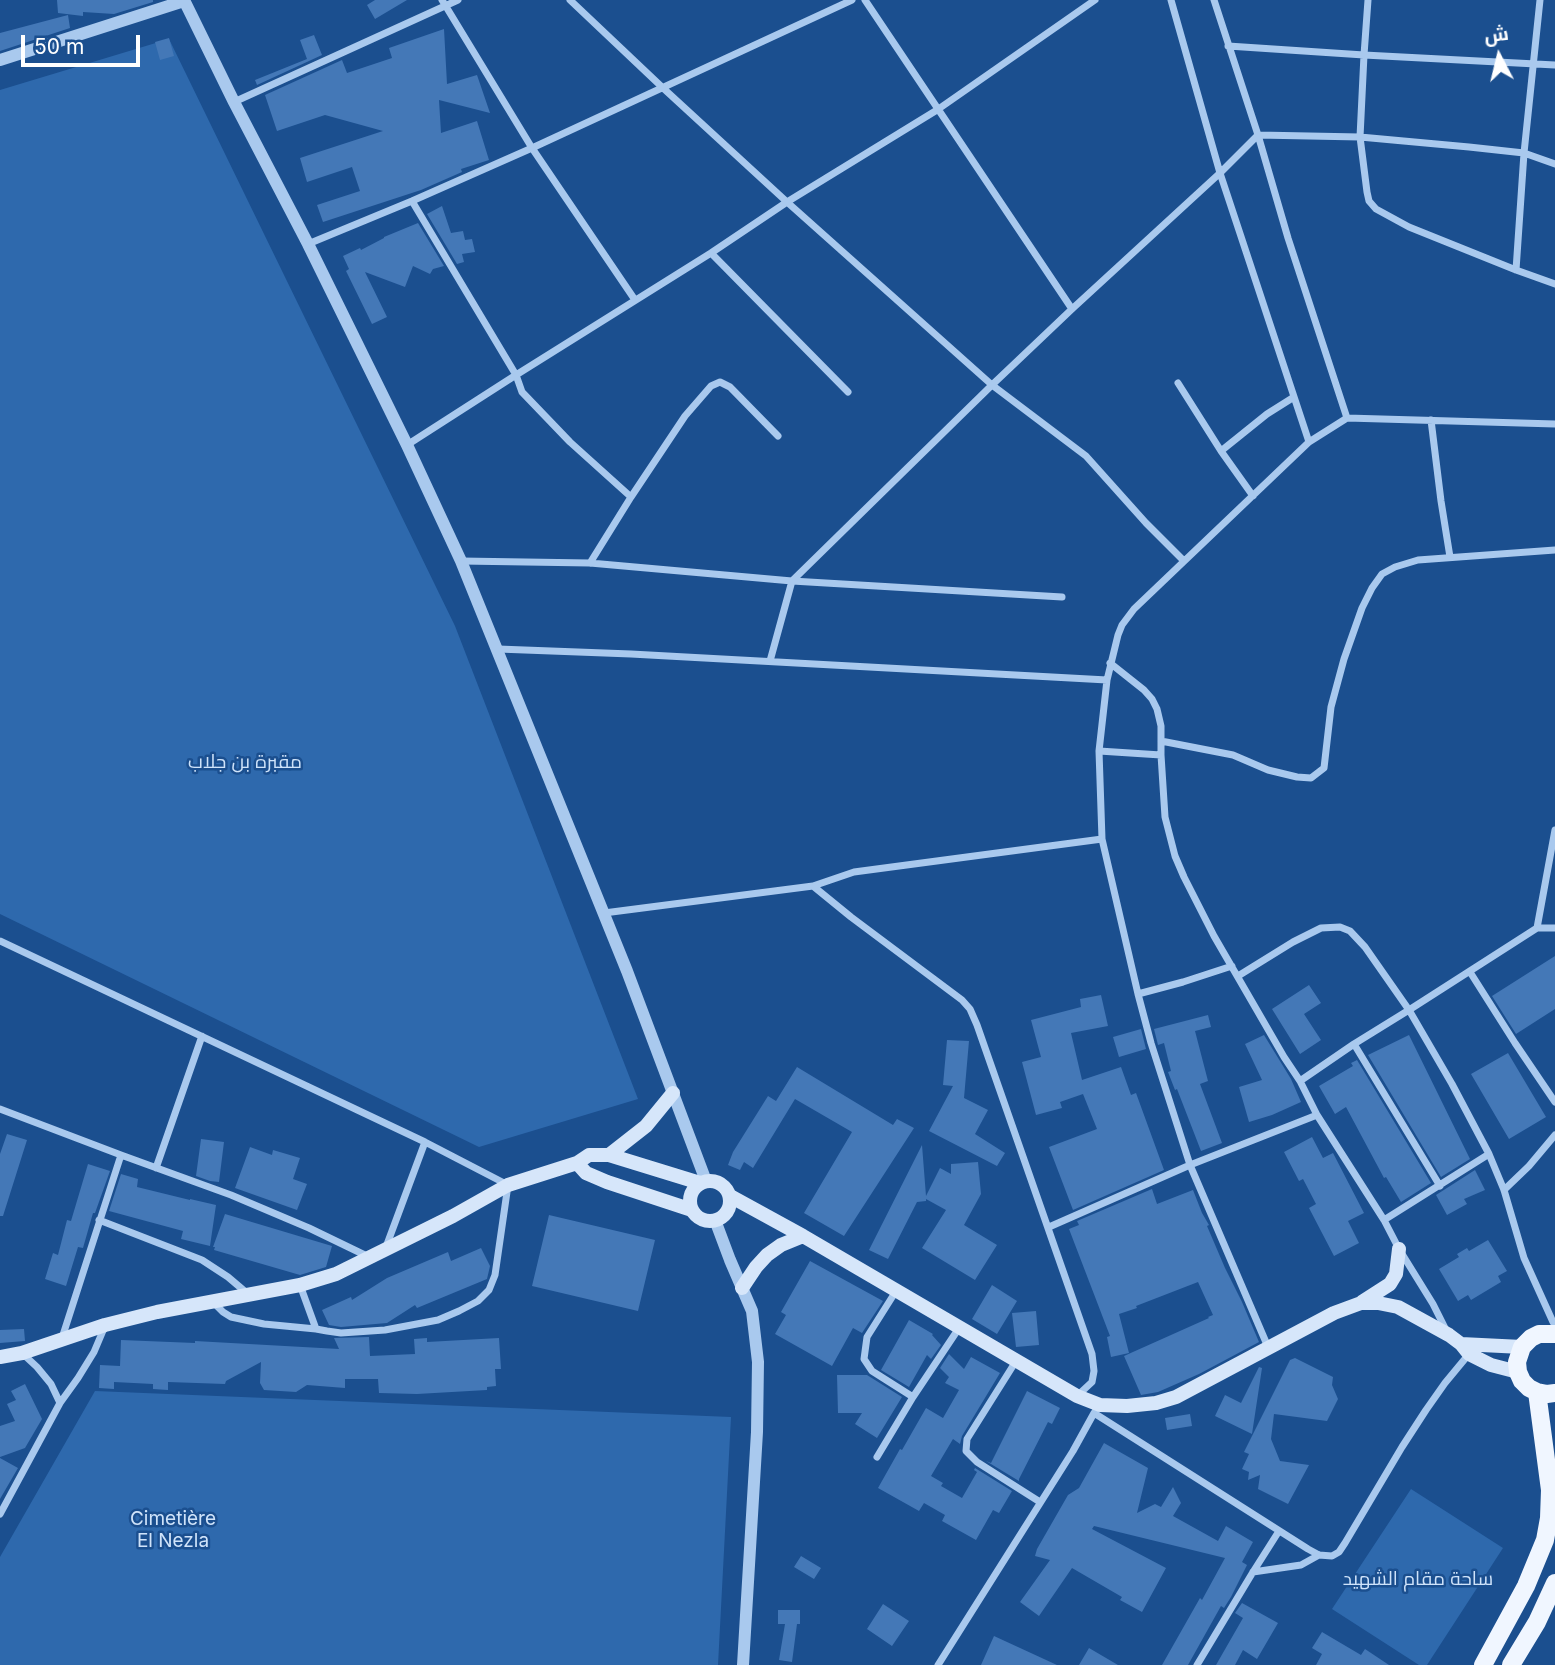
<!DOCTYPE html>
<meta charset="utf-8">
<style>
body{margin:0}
#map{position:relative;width:1555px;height:1665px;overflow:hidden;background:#1b4f8f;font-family:Inter,Cairo,sans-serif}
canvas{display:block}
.north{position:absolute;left:1464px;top:21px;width:70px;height:70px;-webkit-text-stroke:5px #1b4f8f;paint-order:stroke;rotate:353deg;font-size:19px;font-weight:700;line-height:28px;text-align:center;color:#fff}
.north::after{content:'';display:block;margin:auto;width:24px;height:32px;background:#fff;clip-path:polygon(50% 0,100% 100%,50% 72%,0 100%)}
.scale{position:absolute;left:21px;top:35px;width:119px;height:32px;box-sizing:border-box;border:4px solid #fff;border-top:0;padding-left:9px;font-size:21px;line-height:24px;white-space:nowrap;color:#fff;-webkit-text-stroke:5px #1b4f8f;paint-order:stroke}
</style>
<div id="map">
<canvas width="1555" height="1665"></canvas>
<div class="north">ش</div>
<div class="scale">50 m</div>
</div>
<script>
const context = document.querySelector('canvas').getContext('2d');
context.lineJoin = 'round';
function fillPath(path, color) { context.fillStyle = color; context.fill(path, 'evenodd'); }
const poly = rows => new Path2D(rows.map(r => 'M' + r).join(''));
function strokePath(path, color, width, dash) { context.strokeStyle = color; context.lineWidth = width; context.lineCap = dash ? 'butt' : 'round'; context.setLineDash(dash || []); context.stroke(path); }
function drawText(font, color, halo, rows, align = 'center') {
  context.font = font + ' Inter,Cairo,sans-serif'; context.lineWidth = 5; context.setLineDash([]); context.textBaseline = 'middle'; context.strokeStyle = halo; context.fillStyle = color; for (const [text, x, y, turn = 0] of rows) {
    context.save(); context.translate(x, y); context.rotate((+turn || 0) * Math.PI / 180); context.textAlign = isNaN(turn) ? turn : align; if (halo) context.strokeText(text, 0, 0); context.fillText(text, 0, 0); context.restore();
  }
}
fillPath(poly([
 [169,39,455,626,638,1099,479,1147,0,914,0,90],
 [95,1391,731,1417,718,1665,0,1665,0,1557],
 [1411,1489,1503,1548,1427,1665,1419,1665,1332,1609]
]), '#2e69ad');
fillPath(poly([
 [57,0,153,0,153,2,114,14,83,12,83,16,58,13],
 [375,0,407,0,375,19,367,5],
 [68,15,70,28,0,51,0,33],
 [444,29,447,84,477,75,490,113,439,100,441,133,477,121,489,160,461,169,462,172,421,190,323,222,317,205,360,191,352,167,307,182,300,158,383,131,325,115,277,131,265,95,342,60,347,73,392,58,389,48],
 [314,35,322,55,257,85,255,80,307,59,300,40],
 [169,38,174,56,160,60,155,42],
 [442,206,451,233,463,231,465,240,472,239,475,252,462,254,464,262,457,264,427,214],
 [418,223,444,266,433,269,430,274,413,266,405,287,365,272,387,317,372,324,346,271,349,269,343,256,360,248,361,250,384,238,384,237],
 [1555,956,1555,1009,1516,1034,1492,996],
 [1309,985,1321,1003,1304,1014,1321,1040,1300,1054,1272,1009],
 [1101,995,1108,1026,1071,1033,1082,1080,1121,1067,1131,1095,1136,1093,1164,1170,1073,1210,1049,1147,1097,1129,1083,1094,1060,1102,1062,1108,1036,1115,1022,1062,1041,1057,1031,1020,1081,1007,1080,999],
 [1208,1015,1211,1027,1195,1031,1208,1081,1200,1084,1222,1143,1201,1151,1177,1089,1175,1090,1168,1072,1171,1071,1164,1043,1158,1045,1154,1029],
 [1141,1029,1146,1049,1119,1057,1113,1037],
 [1264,1035,1291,1079,1301,1102,1272,1115,1249,1122,1239,1087,1262,1080,1245,1044],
 [1409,1035,1470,1159,1441,1177,1368,1055],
 [947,1040,969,1041,964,1098,988,1110,975,1134,1005,1153,997,1166,929,1131,953,1086,943,1085],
 [1508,1053,1546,1117,1509,1139,1471,1074],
 [1357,1060,1431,1183,1401,1202,1386,1177,1384,1178,1346,1107,1335,1114,1319,1086,1353,1066,1351,1063],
 [797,1067,893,1125,897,1119,914,1128,844,1236,804,1213,852,1132,795,1099,753,1168,744,1162,740,1170,728,1165,733,1152,768,1096,776,1101],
 [7,1134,27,1140,3,1216,0,1216,0,1154],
 [1312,1137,1323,1158,1333,1153,1364,1213,1348,1221,1359,1243,1334,1256,1309,1208,1316,1204,1303,1179,1299,1181,1284,1152],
 [201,1139,224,1142,219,1182,210,1181,196,1176],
 [922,1145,926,1196,940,1168,951,1174,951,1164,978,1162,981,1194,964,1225,997,1245,975,1280,922,1248,946,1210,926,1199,926,1201,917,1202,888,1259,869,1250],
 [250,1147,272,1155,273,1150,300,1158,293,1179,307,1184,297,1210,235,1188],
 [88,1164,110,1171,95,1213,93,1213,83,1248,78,1247,66,1286,45,1279,53,1253,58,1255,67,1220,71,1221],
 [1475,1170,1485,1190,1464,1199,1467,1204,1447,1215,1436,1195],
 [121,1174,138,1179,137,1187,190,1200,190,1199,216,1205,210,1246,181,1239,183,1231,109,1211],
 [1152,1189,1157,1204,1193,1190,1202,1213,1209,1225,1207,1226,1225,1268,1242,1302,1259,1342,1199,1374,1158,1392,1141,1395,1124,1356,1209,1318,1208,1317,1213,1315,1198,1282,1136,1306,1137,1308,1119,1314,1129,1353,1111,1357,1107,1337,1110,1336,1069,1229,1079,1225,1077,1221],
 [225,1214,332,1246,326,1267,300,1275,214,1250,215,1247,213,1247],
 [549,1215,655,1240,638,1311,532,1286],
 [1488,1240,1507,1271,1498,1276,1501,1282,1471,1300,1468,1295,1458,1301,1439,1269,1459,1257,1457,1254,1467,1248,1469,1251],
 [481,1248,490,1266,487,1279,417,1308,415,1305,387,1323,341,1327,329,1325,322,1310,351,1297,352,1300,387,1278,448,1252,451,1261],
 [810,1261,883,1301,862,1333,853,1328,832,1366,775,1334,786,1315,781,1312],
 [992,1285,1017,1301,997,1334,972,1319],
 [1036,1311,1039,1345,1016,1347,1012,1313],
 [909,1320,933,1334,932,1335,941,1345,931,1359,927,1355,909,1387,881,1370],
 [24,1329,25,1341,0,1343,0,1330],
 [369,1337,370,1356,415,1354,414,1339,427,1338,427,1342,499,1338,501,1369,495,1369,496,1386,487,1387,487,1390,417,1394,379,1393,378,1379,345,1379,345,1388,307,1385,296,1392,264,1390,260,1383,261,1362,226,1381,225,1384,168,1382,168,1390,153,1389,153,1384,114,1382,114,1389,99,1388,100,1365,120,1366,121,1340,195,1343,195,1341,339,1349,334,1338],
 [949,1354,964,1369,971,1357,1000,1373,962,1436,960,1444,953,1439,931,1476,943,1483,941,1486,962,1498,977,1472,974,1470,975,1468,1012,1491,999,1513,993,1510,976,1540,942,1521,945,1515,924,1503,919,1511,878,1488,900,1449,902,1450,926,1408,943,1418,959,1390,945,1383,949,1377,940,1368],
 [1295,1358,1333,1377,1332,1385,1338,1399,1327,1421,1274,1414,1271,1439,1280,1461,1309,1465,1288,1504,1258,1489,1260,1475,1248,1480,1249,1472,1242,1469,1249,1454,1244,1452,1290,1360],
 [1259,1367,1262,1368,1252,1434,1215,1416,1225,1395,1241,1403],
 [837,1375,867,1375,902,1397,877,1438,855,1424,862,1413,838,1413],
 [25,1384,42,1419,25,1448,0,1457,0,1426,15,1421,7,1404,16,1400,11,1391],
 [1027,1391,1060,1408,1052,1424,1048,1422,1019,1479,1019,1481,986,1461,991,1463],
 [1190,1414,1192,1426,1167,1430,1165,1418],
 [1104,1443,1148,1468,1137,1513,1155,1504,1161,1507,1173,1487,1181,1503,1173,1516,1218,1541,1226,1526,1253,1542,1242,1562,1247,1565,1231,1597,1224,1608,1221,1606,1188,1665,1162,1665,1200,1598,1202,1600,1225,1558,1094,1526,1092,1529,1166,1568,1142,1612,1120,1600,1122,1597,1072,1568,1039,1616,1020,1602,1050,1560,1035,1556,1037,1549,1068,1495,1079,1488],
 [0,1458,18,1468,0,1499],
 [801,1556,821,1568,814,1579,794,1567],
 [1242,1603,1278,1623,1257,1659,1243,1650,1235,1665,1216,1665,1243,1618,1235,1613],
 [883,1604,909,1621,892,1646,867,1629],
 [778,1610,800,1610,800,1624,797,1624,792,1662,779,1660,785,1624,778,1624],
 [1322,1632,1361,1655,1365,1649,1389,1665,1316,1665,1322,1654,1312,1648],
 [994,1636,1057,1665,981,1665],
 [1089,1648,1118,1665,1079,1665]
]), '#4478b7');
strokePath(poly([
 [442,0,532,148,635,300],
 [570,0,663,88,787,202,992,385,1086,456,1146,523,1184,561],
 [865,0,1072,309],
 [1171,0,1220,173,1309,442],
 [1214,0,1258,135,1288,238,1347,418],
 [1368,0,1364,55,1360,137,1367,192,1369,201,1376,209,1409,227,1516,270,1555,284],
 [1228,46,1364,55,1555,65],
 [234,102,458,0],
 [412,201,516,375,522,392,570,442,631,497],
 [308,244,412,201,532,148,852,0],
 [711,253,848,392],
 [1516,270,1524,153,1540,0],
 [1178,383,1221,451],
 [1431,420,1441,501,1450,557],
 [407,445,516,375,711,253,787,202,937,110,1095,0],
 [1253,496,1221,451,1267,414,1294,397],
 [461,561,590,563,792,581,992,385,1072,309,1220,173,1258,135,1360,137,1469,147,1524,153,1555,164],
 [590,563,631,497,685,416,711,386,720,382,730,387,778,436],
 [498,649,631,654,1107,680],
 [770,661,792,581,1062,597],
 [1110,663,1144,690,1152,699,1157,709,1161,726,1161,755,1165,817,1175,856,1184,877,1214,936,1284,1057,1300,1081,1317,1115,1384,1220,1399,1249,1433,1304,1447,1332],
 [1161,741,1233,755,1268,770,1297,777,1311,778,1324,768,1331,707,1344,659,1362,608,1372,588,1382,574,1395,567,1418,560,1555,550],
 [1099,751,1161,755],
 [813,886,854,872,1102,839],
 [604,913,813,886,851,917,962,1000,970,1009,977,1025,1092,1354,1094,1371,1092,1382,1077,1396],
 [1537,928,1555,928],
 [0,941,425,1142,508,1185,495,1275,489,1290,478,1301,459,1311,438,1320,385,1330,341,1333,327,1331,316,1329,300,1285],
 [1470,972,1515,1043,1555,1102],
 [1238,976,1293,942,1321,928,1340,927,1350,931,1365,947,1409,1010,1354,1044,1300,1081],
 [1138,994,1183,982,1232,966],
 [1354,1044,1440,1186],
 [0,1109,121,1155,231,1195,309,1228,369,1257],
 [156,1168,202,1036],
 [1504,1190,1529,1166,1555,1135],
 [99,1220,202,1260,228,1277,248,1294],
 [1384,1220,1489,1154],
 [1049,1227,1190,1165,1317,1115],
 [386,1247,425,1142],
 [896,1291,867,1337,864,1359,872,1371,913,1397],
 [214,1303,223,1312,231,1317,264,1324,316,1329],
 [1553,1322,1524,1258,1504,1190,1489,1154,1452,1084,1409,1010,1537,928,1555,830],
 [62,1338,121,1155],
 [1268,1347,1190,1165,1151,1043,1138,994,1102,839,1099,751,1107,680,1118,635,1122,625,1134,609,1309,442,1347,418,1555,424],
 [23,1354,37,1367,51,1384,60,1403],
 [1016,1361,967,1439,966,1451,977,1462,1040,1502],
 [1099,1405,1094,1413,1308,1549,1319,1555,1332,1556,1339,1552,1345,1543,1402,1447,1426,1410,1445,1383,1469,1354],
 [877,1457,913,1397,959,1328],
 [0,1514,60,1403,78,1378,94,1352,105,1326],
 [1253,1572,1301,1565,1319,1555],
 [938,1665,1073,1451,1094,1413],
 [1197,1665,1253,1572,1279,1531]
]), '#a9c9ee', 7);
strokePath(poly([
 [184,0,234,102,308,244,407,445,461,561,627,971,706,1181],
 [0,60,184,1],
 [715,1220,730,1260,752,1311,758,1362,757,1432,743,1665]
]), '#a9c9ee', 12);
strokePath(poly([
 [609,1155,646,1126,673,1093],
 [577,1163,586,1173,607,1182,692,1210],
 '690 1201a20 20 0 1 1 40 0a20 20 0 1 1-40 0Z',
 [730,1196,803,1236,1077,1396,1100,1405,1127,1406,1156,1403,1176,1397,1334,1313,1361,1303,1378,1303,1398,1307,1449,1335,1461,1344,1469,1354,1491,1365,1518,1372],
 [742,1288,756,1267,767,1255,781,1245,803,1236],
 [1362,1302,1390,1284,1396,1274,1399,1249],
 [1461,1344,1522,1347],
 [0,1357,22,1353,105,1325,157,1312,300,1285,336,1274,453,1216,508,1185,577,1163,589,1155,609,1155,700,1183]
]), '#d6e6fa', 14);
strokePath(poly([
 [1555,1334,1539,1334,1531,1338,1522,1347,1517,1362,1518,1372,1522,1381,1529,1388,1537,1392,1547,1394,1555,1393],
 [1483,1665,1526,1586,1545,1540,1549,1518,1550,1490,1537,1392],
 [1511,1665,1537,1622,1555,1583]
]), '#f0f6ff', 18);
drawText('19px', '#cfe3fa', '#1b4f8f', [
 ["مقبرة بن جلاب",245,762],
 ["Cimetière",173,1519],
 ["El Nezla",173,1541],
 ["ساحة مقام الشهيد",1418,1579]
]);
</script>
